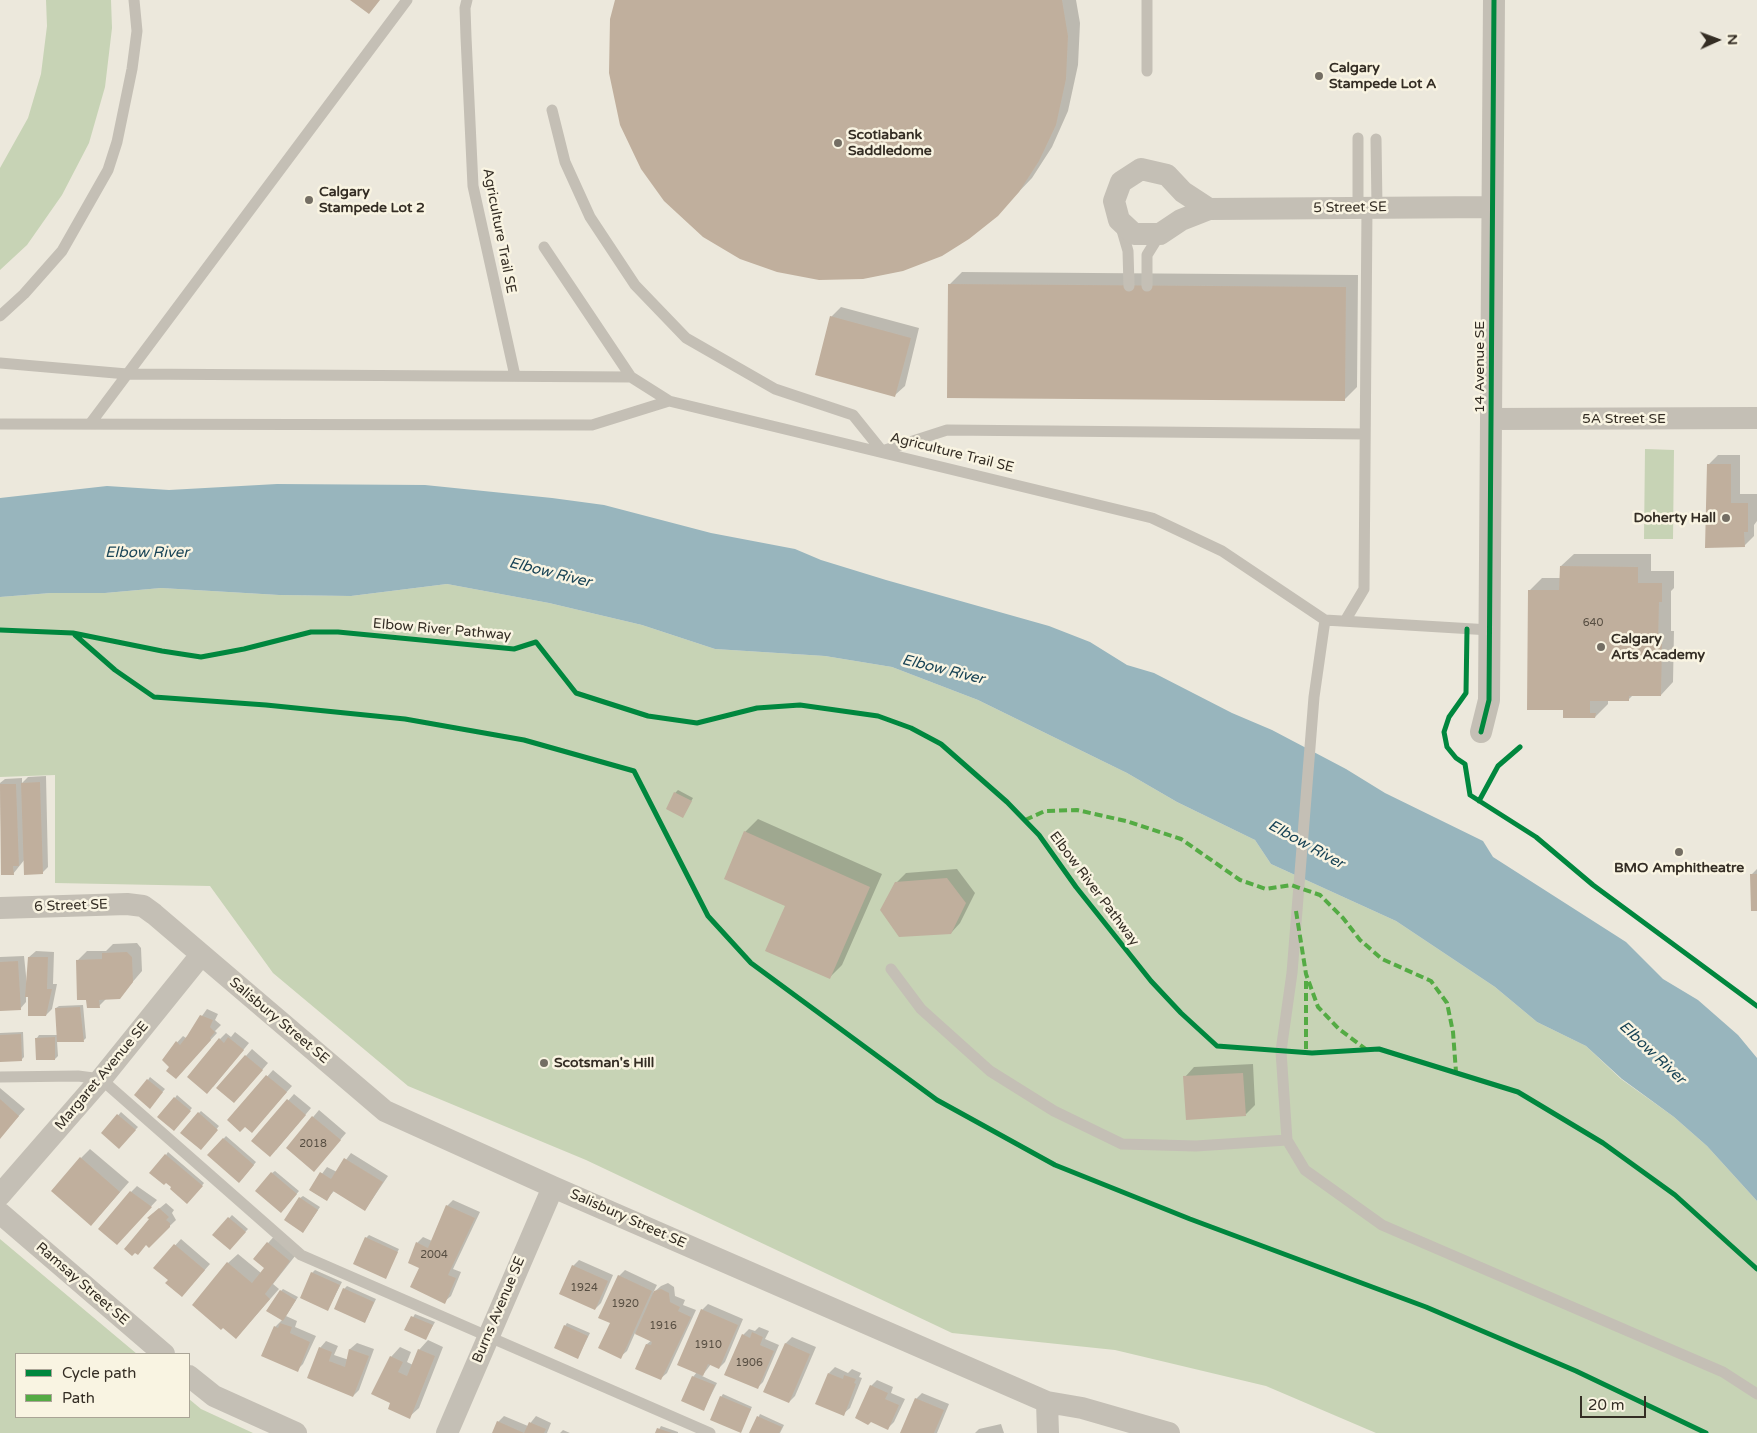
<!DOCTYPE html>
<style>
body{margin:0}
#map{position:relative;width:1757px;height:1433px;overflow:hidden;background:#ece8dc;font-family:"Varela Round",sans-serif}
canvas{display:block}
.legend{position:absolute;left:15px;top:1353px;width:175px;height:65px;box-sizing:border-box;background:#f9f4e2;border:1px solid #aaa496;margin:0;padding:6px 9px;list-style:none;font-size:15px;color:#342d24}
.legend li{display:flex;align-items:center;gap:10px;height:25px}
.legend b{width:25px;border:1px solid #aaa496}
.north{position:absolute;left:1692px;top:15px;width:50px;height:50px;-webkit-text-stroke:4px #f9f4e2;paint-order:stroke;rotate:88deg;font-size:14px;font-weight:700;line-height:20px;text-align:center;color:#342d24}
.north::after{content:'';display:block;margin:auto;width:18px;height:22px;background:#342d24;clip-path:polygon(50% 0,100% 100%,50% 72%,0 100%)}
.scale{position:absolute;left:1580px;top:1396px;width:66px;height:22px;box-sizing:border-box;border:2px solid #342d24;border-top:0;padding-left:6px;font-size:15px;line-height:18px;white-space:nowrap;color:#342d24;-webkit-text-stroke:4px #f9f4e2;paint-order:stroke}
</style>
<div id="map">
<canvas width="1757" height="1433"></canvas>
<ul class="legend">
<li><b style="height:6px;background:#00873e"></b>Cycle path</li>
<li><b style="height:6px;background:#54ab44"></b>Path</li>
</ul>
<div class="north">N</div>
<div class="scale">20 m</div>
</div>
<script>
const context = document.querySelector('canvas').getContext('2d');
context.lineJoin = 'round';
function fillPath(path, color) { context.fillStyle = color; context.fill(path, 'evenodd'); }
const poly = rows => new Path2D(rows.map(r => 'M' + r).join(''));
function strokePath(path, color, width, dash) { context.strokeStyle = color; context.lineWidth = width; context.lineCap = dash ? 'butt' : 'round'; context.setLineDash(dash || []); context.stroke(path); }
function drawText(font, color, halo, rows, align = 'center') {
  context.font = font + ' "Varela Round",sans-serif'; context.lineWidth = 5; context.setLineDash([]); context.textBaseline = 'middle'; context.strokeStyle = halo; context.fillStyle = color; for (const [text, x, y, turn = 0] of rows) {
    context.save(); context.translate(x, y); context.rotate((+turn || 0) * Math.PI / 180); context.textAlign = isNaN(turn) ? turn : align; if (halo) context.strokeText(text, 0, 0); context.fillText(text, 0, 0); context.restore();
  }
}
fillPath(poly([
 [46,0,111,0,112,28,105,87,89,143,62,195,27,245,0,270,0,168,28,118,41,74,47,26],
 [1645,449,1674,450,1673,539,1644,539],
 [447,584,549,603,642,625,715,649,825,656,892,667,978,700,1127,773,1177,802,1255,840,1271,864,1396,921,1495,987,1537,1022,1586,1046,1621,1079,1674,1117,1707,1146,1757,1201,1757,1433,1376,1433,1266,1386,1115,1350,952,1333,586,1160,408,1086,273,973,210,886,55,883,55,775,0,777,0,597,51,593,105,593,161,588,279,595,351,596],
 [0,1239,137,1354,16,1354,16,1417,189,1417,189,1399,201,1409,253,1433,0,1433]
]), '#c7d3b5');
fillPath(poly([
 [277,484,425,485,552,498,604,505,711,533,795,549,821,560,886,580,1049,626,1090,642,1127,665,1154,673,1232,713,1272,730,1346,769,1385,793,1483,841,1493,857,1626,942,1663,979,1698,1000,1738,1035,1757,1058,1757,1201,1707,1146,1674,1117,1622,1079,1586,1046,1537,1022,1495,987,1396,921,1271,864,1255,840,1177,802,1127,773,978,700,892,667,825,656,715,649,642,625,549,603,447,584,351,596,279,595,161,588,105,593,51,593,0,597,0,498,107,486,169,490]
]), '#98b5bd');
fillPath(poly([
 [616,0,1076,0,1080,23,1078,65,1068,111,1052,147,1032,178,1010,201],
 [962,272,1358,275,1357,387,1344,400,949,285],
 [841,307,919,328,905,386,895,395,831,317],
 [1718,455,1740,455,1740,494,1757,494,1757,467,1757,521,1754,525,1754,536,1744,546,1708,465],
 [1574,554,1651,554,1651,571,1674,571,1674,588,1671,591,1671,631,1674,631,1673,682,1661,695,1634,694,1628,700,1608,700,1608,704,1595,717,1564,708,1529,591,1542,578,1561,578,1561,566],
 [46,776,48,867,42,873,25,859,13,874,2,874,0,783,5,779,22,778,22,783,28,777],
 [678,790,693,798,682,817,675,793],
 [758,819,882,874,842,965,829,978,745,832],
 [957,869,975,893,960,923,951,933,896,883,906,873],
 [1757,869,1757,910,1751,875],
 [137,943,141,948,142,971,119,998,107,998,99,1006,77,961,87,951,106,951,113,944],
 [36,951,54,952,53,984,57,984,52,1009,46,1015,29,996,26,996,26,1002,20,1009,0,1010,0,957,24,956,27,985,29,957],
 [83,1005,86,1038,84,1040,57,1041,58,1056,55,1059,37,1038,39,1035,58,1035,56,1008,59,1006],
 [207,1009,218,1014,215,1020,221,1025,215,1031,217,1033,182,1071,171,1049,183,1036,186,1038],
 [23,1032,24,1057,21,1060,0,1060,0,1033],
 [235,1032,249,1043,213,1087,220,1039,226,1033,231,1037],
 [252,1049,268,1063,240,1096,218,1088],
 [1253,1064,1255,1105,1246,1114,1187,1118,1185,1077,1194,1067],
 [273,1070,292,1086,258,1125,245,1125,229,1120],
 [150,1077,165,1089,152,1104,148,1080],
 [0,1088,25,1109,0,1137],
 [294,1094,311,1108,276,1150,253,1141],
 [177,1095,192,1108,176,1127,175,1098],
 [319,1110,346,1133,320,1164,287,1148],
 [201,1111,219,1126,203,1146,199,1113],
 [121,1112,138,1127,119,1147,103,1133],
 [226,1136,256,1162,242,1179,209,1155],
 [90,1149,129,1182,100,1215,81,1158],
 [168,1152,204,1183,190,1200,166,1155],
 [351,1153,388,1176,365,1210,334,1191,326,1200,310,1190,327,1167,337,1172],
 [275,1171,299,1191,284,1209,272,1173],
 [137,1186,157,1200,123,1237,131,1192],
 [303,1196,320,1207,305,1229,300,1198],
 [453,1200,480,1212,453,1269,461,1272,451,1296,444,1302,421,1267,417,1243,423,1237,432,1241,447,1206],
 [166,1203,174,1210,172,1213,176,1220,149,1246,147,1244,135,1251,155,1212],
 [232,1215,248,1229,230,1248,214,1235],
 [277,1233,299,1251,273,1284,279,1289,236,1338,228,1263,238,1254,261,1273,266,1268,254,1259],
 [369,1235,399,1249,385,1277,366,1238],
 [181,1239,210,1264,188,1289,170,1280,155,1268],
 [579,1260,613,1275,601,1303,595,1309,573,1266],
 [315,1270,342,1282,328,1309,312,1273],
 [625,1270,657,1285,653,1293,661,1286,668,1283,674,1287,675,1296,685,1300,683,1305,696,1310,667,1373,660,1379,647,1344,652,1340,635,1333,627,1351,620,1357,612,1322,619,1276],
 [347,1286,376,1299,367,1318,344,1289],
 [283,1289,298,1297,286,1316,297,1321,295,1327,316,1336,303,1364,297,1370,275,1327,282,1320,281,1291],
 [708,1304,743,1319,725,1362,719,1368,711,1364,702,1376,717,1383,704,1409,693,1377,697,1372,702,1310],
 [415,1314,435,1322,426,1338,406,1329],
 [567,1323,590,1333,578,1357,565,1326],
 [759,1327,769,1331,765,1339,779,1345,763,1382,757,1388,743,1335,749,1329,755,1331],
 [792,1337,816,1347,795,1396,789,1402,765,1392,786,1343],
 [428,1340,443,1347,419,1408,409,1417,392,1402,391,1357,400,1347,411,1352,407,1362,413,1365,419,1350],
 [326,1341,338,1346,334,1355,349,1360,350,1349,357,1343,374,1349,359,1390,353,1396,320,1348],
 [835,1367,848,1373,852,1369,861,1373,859,1377,862,1378,850,1408,843,1414,829,1373],
 [877,1380,893,1387,891,1393,905,1399,894,1422,888,1428,871,1386],
 [922,1393,949,1404,937,1433,902,1433,916,1399],
 [723,1394,752,1407,740,1431,721,1397],
 [760,1414,784,1425,780,1433,751,1433],
 [504,1416,528,1426,536,1416,551,1423,547,1433,494,1433,498,1422],
 [1001,1424,1004,1433,975,1433,979,1429],
 [661,1426,678,1432,678,1433,657,1433],
 [563,1430,570,1433,560,1433]
]), '#0003');
fillPath(poly([
 [350,0,380,0,369,14],
 [615,0,1062,0,1068,36,1066,79,1056,125,1039,161,1019,192,998,216,969,239,942,256,903,271,863,279,819,280,777,272,740,259,703,237,664,201,641,169,620,125,609,73,610,19],
 [948,284,1346,287,1345,401,947,398],
 [830,316,911,338,895,397,815,375],
 [1707,464,1731,464,1731,503,1748,503,1748,532,1744,532,1745,547,1705,548],
 [1560,566,1638,567,1638,583,1662,583,1662,602,1659,602,1658,644,1662,644,1661,696,1629,696,1629,701,1590,701,1590,713,1596,713,1595,718,1563,718,1563,710,1527,710,1528,590,1559,590],
 [40,782,43,874,24,875,21,783],
 [0,784,16,784,19,866,13,866,14,875,1,875],
 [674,792,692,801,683,818,666,809],
 [744,831,870,887,830,979,765,951,785,906,724,879],
 [1750,874,1757,874,1757,911,1751,911],
 [947,878,966,903,951,934,899,937,880,910,895,882],
 [127,952,132,957,133,982,120,999,99,1000,100,1008,87,1008,86,1000,77,1000,76,960,102,959,102,953],
 [28,957,48,957,47,989,52,989,46,1016,28,1016,28,997,25,997],
 [18,961,21,1010,0,1011,0,962],
 [80,1007,84,1042,57,1042,55,1008],
 [200,1015,213,1020,210,1027,215,1032,210,1038,211,1040,176,1079,166,1071,169,1067,162,1060,176,1041,180,1045,187,1036],
 [21,1034,22,1061,0,1062,0,1035],
 [55,1037,55,1060,36,1060,35,1038],
 [228,1037,244,1050,207,1094,187,1077,219,1038,224,1043],
 [245,1055,263,1070,234,1103,216,1088],
 [1243,1073,1246,1116,1186,1120,1183,1076],
 [266,1075,287,1092,252,1133,245,1127,240,1132,227,1120],
 [147,1079,163,1092,150,1109,134,1095],
 [174,1097,191,1111,174,1131,157,1117],
 [0,1099,19,1116,0,1139],
 [287,1099,306,1115,270,1157,251,1141],
 [198,1112,218,1130,201,1150,180,1133],
 [117,1114,136,1130,119,1149,101,1133],
 [312,1116,341,1140,314,1172,286,1148],
 [223,1138,254,1165,239,1183,207,1155],
 [165,1154,203,1186,187,1204,170,1189,171,1187,166,1183,164,1185,149,1173],
 [80,1157,120,1192,91,1226,51,1191],
 [344,1158,383,1182,365,1211,333,1191,327,1201,309,1190,320,1172,331,1179],
 [271,1172,297,1194,281,1213,255,1191],
 [130,1191,152,1207,117,1245,98,1229],
 [299,1197,318,1210,303,1233,284,1220],
 [446,1205,475,1218,448,1275,456,1278,445,1304,410,1287,419,1268,408,1263,416,1242,428,1248],
 [159,1208,169,1217,166,1220,170,1223,170,1227,149,1248,146,1245,138,1255,135,1253,132,1256,124,1249,149,1219,147,1218],
 [228,1217,246,1232,230,1250,212,1235],
 [365,1237,398,1252,386,1279,353,1264],
 [267,1242,290,1261,265,1294,270,1299,236,1339,223,1328,221,1330,192,1305,227,1262,252,1283,264,1268,253,1259],
 [174,1244,205,1270,182,1297,165,1283,168,1280,153,1268],
 [572,1265,608,1281,595,1310,559,1294],
 [311,1272,340,1285,328,1311,300,1298],
 [618,1275,652,1291,621,1359,598,1348,610,1323,598,1318],
 [343,1288,374,1302,365,1323,334,1309],
 [661,1289,669,1293,670,1302,680,1307,678,1311,691,1317,661,1380,635,1369,646,1344,651,1345,652,1342,635,1334,654,1291],
 [280,1290,296,1300,283,1321,266,1311],
 [701,1309,738,1325,719,1369,708,1364,703,1376,677,1365],
 [411,1316,433,1325,426,1340,404,1330],
 [280,1323,292,1327,290,1333,310,1342,298,1372,261,1356,274,1326,278,1328],
 [564,1325,588,1336,578,1359,554,1348],
 [752,1332,763,1337,760,1345,774,1351,758,1389,724,1375,742,1334,750,1338],
 [785,1343,810,1354,789,1403,763,1392],
 [319,1347,332,1352,329,1361,345,1367,349,1349,369,1356,353,1397,307,1378],
 [418,1349,435,1356,410,1419,388,1409,390,1403,371,1394,390,1356,403,1362,398,1372,407,1376],
 [828,1373,843,1379,844,1375,856,1379,854,1383,856,1384,844,1416,815,1404],
 [692,1376,715,1385,704,1411,681,1401],
 [870,1385,888,1393,885,1399,899,1405,888,1430,871,1422,868,1425,855,1418],
 [720,1396,751,1409,741,1433,710,1420],
 [915,1398,944,1410,934,1433,900,1433],
 [757,1416,782,1427,779,1433,749,1433],
 [497,1421,524,1433,529,1422,546,1429,544,1433,492,1433],
 [657,1428,672,1433,655,1433]
]), '#c0af9d');
strokePath(poly([
 [467,0,465,8,466,37,473,186,515,376],
 [1147,71,1147,0],
 [552,110,565,162,590,217,635,285,686,338,775,389,853,415,882,451,947,430,1365,434],
 [1358,138,1358,208],
 [1376,139,1377,207],
 [1121,227,1128,251,1129,286],
 [544,247,631,377,669,401,1152,518,1222,551,1325,620,1314,697,1292,973,1281,1051,1287,1140,1305,1170,1382,1225,1723,1372,1757,1394],
 [1147,286,1147,255,1160,234],
 [0,316,24,294,62,251,108,170,117,142,132,69,137,31,134,0],
 [0,363,127,374,631,377],
 [0,424,592,425,669,401],
 [90,424,407,0],
 [1325,620,1490,630],
 [1345,621,1364,589,1367,208],
 [891,969,921,1009,990,1071,1054,1111,1122,1144,1196,1146,1287,1140],
 [0,1077,78,1076,101,1079,301,1255,710,1433]
]), '#c4bfb5', 11);
strokePath(poly([
 [1209,209,1183,192,1167,175,1141,169,1121,182,1114,201,1119,220,1134,234,1160,234,1181,220,1209,209,1492,207],
 [1491,419,1757,418],
 [1481,732,1489,700,1494,0],
 [0,908,127,904,143,906,154,914,385,1111,553,1187,1047,1402,1082,1408,1169,1433],
 [0,1195,101,1079,201,955],
 [0,1213,164,1354],
 [189,1376,214,1396,296,1433],
 [1047,1402,1048,1433],
 [447,1433,553,1187]
]), '#c4bfb5', 22);
strokePath(poly([
 [1025,820,1045,811,1077,810,1126,821,1181,839,1240,880,1266,889,1291,885,1320,895,1343,918,1360,940,1382,959,1431,981,1447,1003,1453,1032,1456,1072],
 [1296,911,1306,974,1318,1007,1339,1029,1367,1050],
 [1306,981,1306,1053]
]), '#54ab44', 4, [8, 4]);
strokePath(poly([
 [1467,629,1466,693,1449,717,1444,732,1447,747,1456,758,1465,764,1470,795,1536,837,1593,885,1757,1006],
 [0,630,73,633,162,651,201,657,244,649,311,632,338,632,514,649,536,642,576,693,648,716,697,723,757,708,800,705,878,716,911,728,941,744,1007,802,1039,835,1076,887,1151,981,1181,1013,1217,1046,1312,1053,1379,1049,1518,1092,1603,1143,1675,1195,1757,1269],
 [75,635,115,670,154,697,266,705,405,719,524,740,634,771,708,916,751,963,937,1100,1055,1165,1190,1219,1426,1307,1576,1371,1706,1433],
 [1481,732,1489,700,1494,0],
 [1479,801,1498,766,1520,747]
]), '#00873e', 5);
for (const [x, y, r, color] of [
 [1319,76,5,"#746e64"],
 [838,143,5,"#746e64"],
 [309,200,5,"#746e64"],
 [1726,518,5,"#746e64"],
 [1601,647,5,"#746e64"],
 [1679,852,5,"#746e64"],
 [544,1063,5,"#746e64"]
]) { const dot = new Path2D(); dot.arc(x, y, r, 0, 2 * Math.PI); context.fillStyle = color; context.fill(dot); strokePath(dot, '#f9f4e2', 2); }
drawText('11px', '#574e42', null, [
 ["640",1593,623],
 ["2018",313,1144],
 ["2004",434,1255],
 ["1924",584,1288],
 ["1920",625,1304],
 ["1916",663,1326],
 ["1910",708,1345],
 ["1906",749,1363]
]);
drawText('bold 14px', '#342d24', '#f9f4e2', [
 ["Calgary",1329,68],
 ["Stampede Lot A",1329,84],
 ["Scotiabank",848,135],
 ["Saddledome",848,151],
 ["Calgary",319,192],
 ["Stampede Lot 2",319,208],
 ["Doherty Hall",1716,518,"right"],
 ["Calgary",1611,639],
 ["Arts Academy",1611,655],
 ["BMO Amphitheatre",1679,868,"center"],
 ["Scotsman's Hill",554,1063]
], 'left');
drawText('14px', '#342d24', '#f9f4e2', [
 ["5 Street SE",1350,208,-1],
 ["Agriculture Trail SE",499,231,79],
 ["14 Avenue SE",1480,367,-90],
 ["5A Street SE",1624,419],
 ["Agriculture Trail SE",952,453,14],
 ["Elbow River Pathway",442,630,5],
 ["Elbow River Pathway",1094,889,53],
 ["6 Street SE",71,906,-2],
 ["Salisbury Street SE",279,1021,40],
 ["Margaret Avenue SE",102,1076,-50],
 ["Salisbury Street SE",628,1219,24],
 ["Ramsay Street SE",82,1284,41],
 ["Burns Avenue SE",499,1310,-67]
]);
drawText('italic 15px', '#194456', '#f9f4e2', [
 ["Elbow River",147,553],
 ["Elbow River",550,573,14],
 ["Elbow River",943,670,14],
 ["Elbow River",1306,845,29],
 ["Elbow River",1652,1053,43]
]);
</script>
